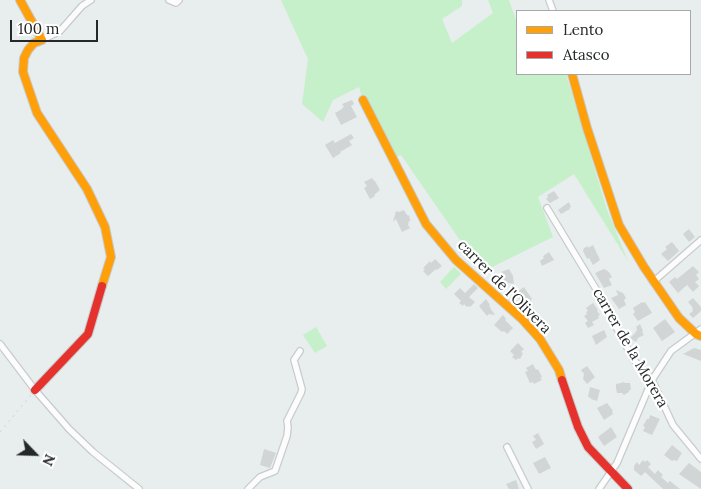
<!DOCTYPE html>
<style>
body{margin:0}
#map{position:relative;width:701px;height:489px;overflow:hidden;background:#e8eded;font-family:Lora,serif}
canvas{display:block}
.legend{position:absolute;left:516px;top:10px;width:175px;height:65px;box-sizing:border-box;background:#fff;border:1px solid #a7a9a9;margin:0;padding:6px 9px;list-style:none;font-size:15px;color:#242827}
.legend li{display:flex;align-items:center;gap:10px;height:25px}
.legend b{width:25px;border:1px solid #a7a9a9}
.north{position:absolute;left:10px;top:429px;width:50px;height:50px;-webkit-text-stroke:4px #fff;paint-order:stroke;rotate:114deg;font-size:14px;font-weight:700;line-height:20px;text-align:center;color:#242827}
.north::after{content:'';display:block;margin:auto;width:18px;height:22px;background:#242827;clip-path:polygon(50% 0,100% 100%,50% 72%,0 100%)}
.scale{position:absolute;left:10px;top:20px;width:88px;height:22px;box-sizing:border-box;border:2px solid #242827;border-top:0;padding-left:6px;font-size:15px;line-height:18px;white-space:nowrap;color:#242827;-webkit-text-stroke:4px #fff;paint-order:stroke}
</style>
<div id="map">
<canvas width="701" height="489"></canvas>
<ul class="legend">
<li><b style="height:6px;background:#ff9f0a"></b>Lento</li>
<li><b style="height:6px;background:#e5322d"></b>Atasco</li>
</ul>
<div class="north">N</div>
<div class="scale">100 m</div>
</div>
<script>
const context = document.querySelector('canvas').getContext('2d');
context.lineJoin = 'round';
function fillPath(path, color) { context.fillStyle = color; context.fill(path, 'evenodd'); }
const poly = rows => new Path2D(rows.map(r => 'M' + r).join(''));
function strokePath(path, color, width, dash) { context.strokeStyle = color; context.lineWidth = width; context.lineCap = dash ? 'butt' : 'round'; context.setLineDash(dash || []); context.stroke(path); }
function drawText(font, color, halo, rows, align = 'center') {
  context.font = font + ' Lora,serif'; context.lineWidth = 4.5; context.setLineDash([]); context.textBaseline = 'middle'; context.strokeStyle = halo; context.fillStyle = color; for (const [text, x, y, turn = 0] of rows) {
    context.save(); context.translate(x, y); context.rotate((+turn || 0) * Math.PI / 180); context.textAlign = isNaN(turn) ? turn : align; if (halo) context.strokeText(text, 0, 0); context.fillText(text, 0, 0); context.restore();
  }
}
fillPath(poly([
 [281,0,462,0,462,6,442,19,452,43,493,13,488,0,509,0,517,23,517,74,537,74,537,75,566,74,607,210,628,261,574,174,538,197,553,237,482,272,401,155,393,159,363,100,359,87,333,100,323,122,302,104,308,59],
 [454,267,461,274,446,289,440,282],
 [316,327,327,346,315,353,303,335]
]), '#c5f0ca');
fillPath(poly([
 [352,100,354,104,351,106,357,117,341,125,335,113,342,109,342,108,344,107,342,104],
 [351,134,354,138,349,141,352,145,340,152,341,153,333,158,325,145,333,140,335,143],
 [372,178,374,181,375,181,380,190,374,195,375,196,370,199,364,188,367,186,364,182],
 [554,191,559,198,550,203,546,199,548,197,547,195],
 [569,202,571,207,569,208,570,209,561,214,558,210],
 [404,210,407,215,410,216,409,218,411,220,409,221,408,225,410,228,402,232,396,219,393,222,396,211,399,212],
 [689,229,695,237,689,242,683,234],
 [672,242,679,251,668,261,661,254,667,249,665,247],
 [593,245,600,260,593,265,589,258,587,259,583,251,584,248,588,246,588,248],
 [549,252,554,260,542,266,540,261,544,258,543,256],
 [435,259,442,266,437,270,436,269,428,276,423,271,425,270,423,268,430,261,431,263],
 [693,266,699,272,696,275,699,279,695,282,699,286,693,292,687,285,678,293,669,282,675,277,677,279],
 [509,269,513,276,514,284,504,282,502,280,503,276,501,272],
 [604,269,609,272,612,277,609,279,612,285,604,288,595,273],
 [474,284,478,288,469,297,475,302,470,307,468,306,467,307,464,304,463,306,459,303,461,301,454,294,460,288,465,293],
 [524,287,532,299,531,300,530,304,527,305,524,303,520,302,519,299,520,296,517,292],
 [616,290,623,293,626,298,624,300,626,305,619,309,611,298,618,295],
 [693,298,701,307,701,311,693,318,689,314,693,311,692,309,693,308,688,302],
 [486,299,490,305,489,306,491,308,490,308,495,315,489,314,487,316,479,306],
 [642,302,643,303,645,302,652,313,638,321,633,314,635,312,633,308],
 [593,303,598,310,597,311,600,315,598,316,599,318,592,322,594,325,588,328,585,323,588,321,584,316,587,314,586,312,588,311,586,308],
 [503,315,506,319,505,320,513,328,507,334,504,331,502,332,494,325],
 [665,319,675,332,662,341,653,328],
 [640,324,643,331,642,332,644,335,638,338,636,342,630,338,635,333,637,330,636,327],
 [604,330,607,337,596,345,592,336],
 [518,343,524,349,521,352,523,353,520,359,518,358,516,360,512,357,514,355,510,351],
 [694,348,701,350,701,361,683,354],
 [533,364,536,370,538,369,542,377,540,378,542,380,534,384,533,382,530,383,525,372,528,371,526,368],
 [587,366,595,377,587,384,583,379,584,374,581,370],
 [623,382,625,383,630,383,631,390,629,390,629,392,627,393,624,395,622,393,617,393,616,388,616,384,621,383],
 [590,387,600,390,597,401,591,399,591,398,588,397],
 [607,403,613,411,612,411,613,414,604,420,597,408],
 [650,415,660,419,652,435,643,431,645,427,643,426,647,419,649,419],
 [611,427,617,437,604,446,598,437],
 [538,433,544,444,536,449,532,442,536,440,533,436],
 [672,445,682,453,677,461,674,460,672,461,664,455],
 [264,449,276,453,270,468,260,465],
 [545,457,551,468,539,474,533,463],
 [643,460,645,462,647,460,651,464,648,467,655,474,658,470,663,475,661,477,668,483,670,481,680,489,663,489,645,472,641,476,634,470,634,466,637,462,639,465],
 [689,463,701,472,701,489,679,474],
 [516,480,519,489,509,489,506,484]
]), '#d1d5d6');
const street = poly([
 [169,0,176,3,179,0],
 [549,0,553,11],
 [42,40,60,31,82,6,91,0],
 [547,208,596,289,633,359,652,380,673,425,701,459],
 [653,282,701,240],
 [0,344,35,390,69,429,93,452,139,489],
 [507,447,528,489],
 [248,489,260,477,275,471,287,436,288,427,287,421,301,393,302,389,294,360,300,351],
 [599,489,617,463,652,380,671,351,701,329]
]);
const slow = poly([
 [20,0,42,40,34,43,28,50,24,58,23,72,37,113,87,189,105,227,111,257,102,286],
 [572,74,587,128,619,225,644,267,679,318,696,334,701,336],
 [363,100,426,224,456,260,522,319,540,339,559,370,562,380]
]);
const jam = poly([
 [562,380,578,427,588,447,628,489],
 [35,390,88,334,102,286]
]);
strokePath(street, '#c7cbcb', 8);
strokePath(slow, '#c7cbcb', 10);
strokePath(jam, '#c7cbcb', 10);
strokePath(poly([
 [0,432,31,395]
]), '#d4d6d6', 1, [2.5, 4]);
strokePath(street, '#fcfcfc', 5.5);
strokePath(slow, '#ff9f0a', 8);
strokePath(jam, '#e5322d', 8);
drawText('15px', '#242827', '#fff', [
 ["carrer de l'Olivera",504,287,45],
 ["carrer de la Morera",630,348,60]
]);
</script>
